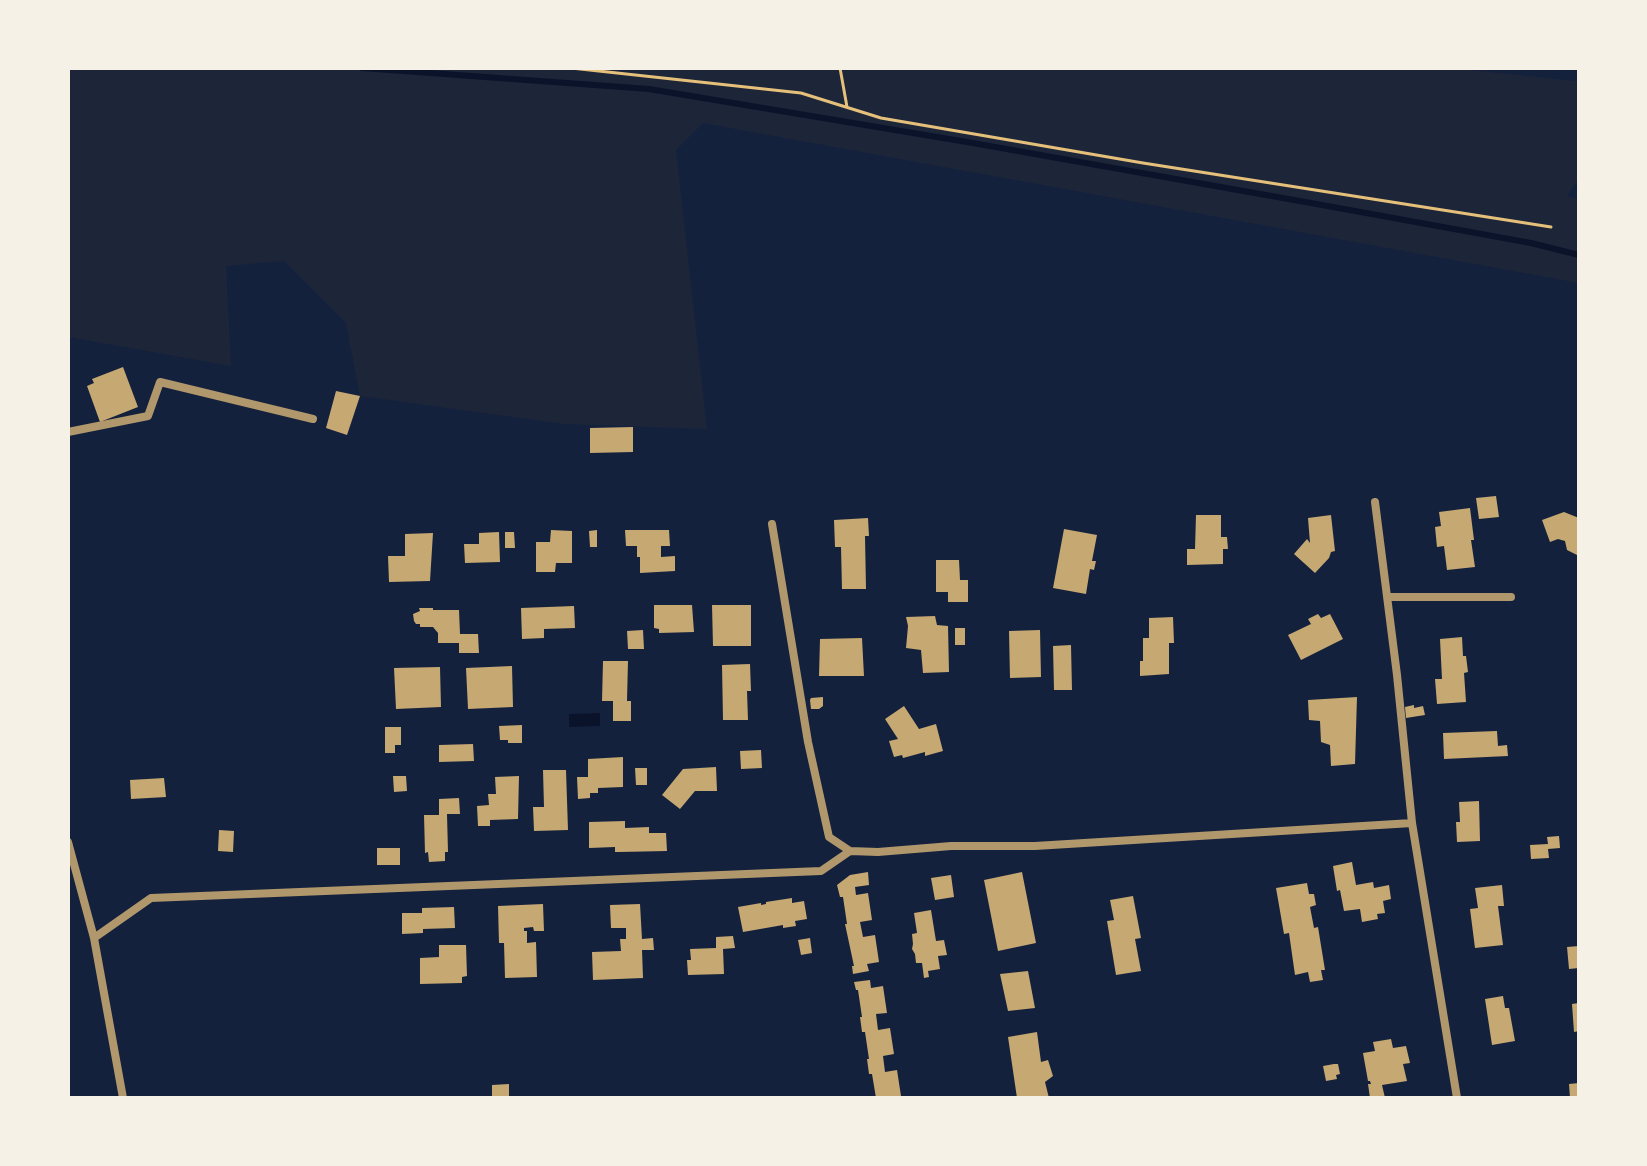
<!DOCTYPE html>
<style>
body{margin:0}
#map{position:relative;width:1647px;height:1166px;overflow:hidden;background:#14213d;font-family:"Exo 2",sans-serif}
canvas{display:block}
.frame{position:absolute;inset:0;border:70px solid #f6f1e7;pointer-events:none}
</style>
<div id="map">
<canvas width="1647" height="1166"></canvas>
<div class="frame"></div>
</div>
<script>
const context = document.querySelector('canvas').getContext('2d');
context.lineJoin = 'round';
function fillPath(path, color) { context.fillStyle = color; context.fill(path, 'evenodd'); }
const poly = rows => new Path2D(rows.map(r => 'M' + r).join(''));
function strokePath(path, color, width, dash) { context.strokeStyle = color; context.lineWidth = width; context.lineCap = dash ? 'butt' : 'round'; context.setLineDash(dash || []); context.stroke(path); }
fillPath(poly([
 [68,68,1450,68,1576,81,1579,82,1579,179,1567,196,1579,200,1579,283,703,123,676,150,707,429,564,424,360,396,346,323,284,261,226,266,231,366,68,337]
]), '#1d2539');
fillPath(poly([
 [600,713,600,726,569,727,569,714]
]), '#0b132b');
strokePath(poly([
 [362,68,649,89,967,142,1311,203,1531,243,1579,255]
]), '#0b132b', 6);
fillPath(poly([
 [123,367,138,407,100,422,87,386,94,383,92,379],
 [336,391,360,396,347,435,326,428],
 [633,427,633,452,590,453,590,428],
 [1496,496,1499,517,1479,519,1476,498],
 [1470,508,1474,540,1471,540,1475,567,1447,570,1444,546,1437,547,1435,527,1441,526,1439,512],
 [1564,512,1579,518,1579,556,1567,550,1565,541,1558,539,1550,542,1542,520],
 [1196,515,1221,515,1221,537,1227,537,1228,549,1223,549,1223,564,1187,565,1187,549,1195,549],
 [1331,515,1335,551,1331,552,1329,558,1315,573,1294,554,1307,539,1310,543,1308,518],
 [868,518,869,536,865,536,866,589,842,589,841,547,835,547,834,520],
 [1064,529,1097,535,1092,561,1096,561,1094,570,1090,569,1086,594,1053,588],
 [551,530,572,531,572,563,556,563,555,572,536,572,536,542,550,542],
 [597,530,597,547,590,547,589,531],
 [625,530,669,530,670,546,661,546,661,557,675,556,675,571,640,573,640,557,637,557,637,546,626,546],
 [499,532,500,562,465,563,464,544,479,544,479,533],
 [505,532,514,532,515,548,505,548],
 [433,533,430,581,389,582,388,556,405,556,405,534],
 [936,560,959,560,960,580,968,580,968,602,948,602,948,592,936,592],
 [654,605,692,605,694,632,659,633,659,629,654,628],
 [712,605,751,605,751,646,713,646],
 [574,606,575,628,544,629,544,638,522,639,521,608],
 [419,608,433,608,433,610,459,610,460,634,478,634,479,653,459,653,459,643,438,643,438,633,433,627,420,627,420,624,416,624,414,621,413,614,420,611],
 [1318,614,1321,618,1330,614,1343,639,1301,660,1288,635,1311,624,1308,619],
 [935,616,937,625,948,626,949,672,923,673,921,650,906,648,908,626,906,617],
 [1173,617,1174,643,1169,643,1169,674,1140,676,1140,661,1143,661,1143,638,1149,638,1149,618],
 [955,628,965,628,965,645,955,645],
 [643,630,644,649,628,649,627,631],
 [1040,630,1041,677,1010,678,1009,631],
 [1462,637,1463,656,1466,656,1468,672,1464,673,1466,702,1437,704,1435,679,1442,679,1440,639],
 [862,638,864,676,819,676,820,639],
 [1071,645,1072,690,1054,690,1053,646],
 [603,661,628,661,627,701,631,701,631,721,613,721,613,701,602,701],
 [750,664,751,691,747,691,748,720,723,720,722,665],
 [512,666,513,707,468,709,466,668],
 [440,667,441,707,396,709,394,668],
 [823,697,823,706,819,709,811,709,810,700,811,698],
 [1357,697,1355,764,1331,766,1330,745,1321,742,1320,721,1309,720,1308,700],
 [1414,705,1414,708,1423,706,1425,715,1406,718,1405,707],
 [904,706,919,729,936,724,943,751,925,756,925,752,903,758,902,755,894,757,889,741,898,739,885,719],
 [522,725,522,743,508,743,508,740,500,740,499,726],
 [385,727,401,727,401,745,395,745,395,753,385,753],
 [1497,731,1498,746,1507,745,1508,756,1444,759,1443,733],
 [473,744,474,761,439,762,439,745],
 [761,750,762,768,741,769,740,751],
 [623,757,623,787,598,788,598,793,590,793,590,798,578,799,577,777,588,777,588,759],
 [716,767,717,791,695,791,680,809,662,795,683,769],
 [635,768,647,768,647,785,636,785],
 [543,770,566,770,568,830,534,831,533,807,544,807],
 [393,776,406,776,407,791,394,792],
 [519,776,518,819,490,820,490,826,478,826,477,806,489,805,488,794,496,794,495,777],
 [164,778,166,797,131,799,130,780],
 [459,798,460,814,447,814,448,852,445,852,445,861,429,862,428,852,425,853,424,815,439,815,439,799],
 [1479,801,1480,841,1457,842,1456,822,1460,822,1459,802],
 [625,821,625,828,649,827,649,833,666,833,667,851,619,852,615,852,615,847,589,848,589,822],
 [219,830,234,831,233,852,218,851],
 [1559,836,1560,848,1548,849,1549,858,1531,859,1530,845,1548,844,1547,837],
 [377,848,400,848,400,865,377,865],
 [1352,862,1356,885,1373,882,1374,888,1389,885,1391,899,1383,901,1385,913,1377,914,1378,919,1362,922,1360,909,1344,911,1340,890,1337,891,1333,866],
 [868,872,869,885,855,887,856,895,868,893,872,920,860,922,863,937,875,935,879,962,867,964,869,971,853,974,852,966,854,966,845,924,847,924,843,897,840,897,837,885,850,875],
 [1022,872,1036,943,998,951,984,880],
 [951,875,954,897,935,900,931,878],
 [1307,883,1309,894,1314,894,1316,905,1310,907,1314,928,1318,927,1325,970,1321,970,1323,980,1310,982,1308,972,1295,975,1289,933,1284,934,1276,888],
 [1502,885,1504,906,1498,906,1503,945,1475,948,1470,909,1478,908,1475,888],
 [1133,896,1141,938,1135,939,1141,971,1116,975,1107,921,1114,920,1110,900],
 [792,898,792,903,804,901,807,919,795,921,796,926,783,928,783,925,743,932,738,907,761,903,761,905,766,904,766,902],
 [543,904,544,931,534,931,533,927,524,928,524,931,527,931,527,943,536,942,537,977,505,978,504,943,499,943,498,906],
 [640,904,642,939,653,938,654,950,642,950,643,978,593,980,592,952,621,951,620,939,626,939,626,928,611,928,610,905],
 [454,907,455,928,423,929,423,933,402,934,402,913,422,913,422,908],
 [931,910,936,941,944,940,947,955,938,956,940,969,928,971,929,977,924,978,922,963,916,963,915,954,912,949,913,944,912,934,917,933,914,913],
 [733,936,735,948,723,949,724,974,688,975,687,960,691,960,690,949,716,948,716,937],
 [810,938,812,953,801,955,798,940],
 [439,945,466,945,467,976,462,977,462,983,420,984,420,958,439,957],
 [1579,946,1579,968,1569,969,1567,947],
 [1028,971,1035,1008,1008,1011,1000,974],
 [870,980,871,988,883,986,887,1013,876,1014,878,1030,890,1028,894,1054,883,1056,885,1072,897,1070,901,1096,876,1098,872,1074,869,1074,867,1059,869,1059,865,1032,862,1032,860,1017,862,1017,858,990,856,990,854,982],
 [1503,996,1505,1008,1509,1008,1515,1041,1492,1045,1485,999],
 [1579,1003,1579,1031,1574,1032,1572,1004],
 [1037,1032,1041,1062,1048,1060,1053,1076,1045,1082,1049,1098,1017,1098,1008,1037],
 [1391,1039,1393,1048,1406,1046,1410,1063,1403,1064,1407,1081,1382,1085,1385,1098,1370,1098,1368,1084,1371,1084,1370,1081,1368,1081,1363,1053,1375,1051,1373,1042],
 [1334,1064,1338,1064,1340,1074,1336,1075,1337,1079,1326,1081,1323,1066],
 [1579,1083,1579,1098,1570,1098,1569,1084],
 [509,1084,509,1098,492,1098,492,1085]
]), '#c6a872');
strokePath(poly([
 [571,68,801,93,881,118,1143,163,1551,227],
 [840,68,847,107]
]), '#e5c07b', 3);
strokePath(poly([
 [68,432,148,416,160,382,313,419],
 [1375,502,1397,675,1412,823,1457,1098],
 [772,524,808,742,829,837,850,851],
 [1387,597,1511,597],
 [68,842,94,938,123,1098],
 [94,938,151,898,821,871,850,851,878,852,951,846,1035,846,1412,823]
]), '#b1986c', 8);
</script>
